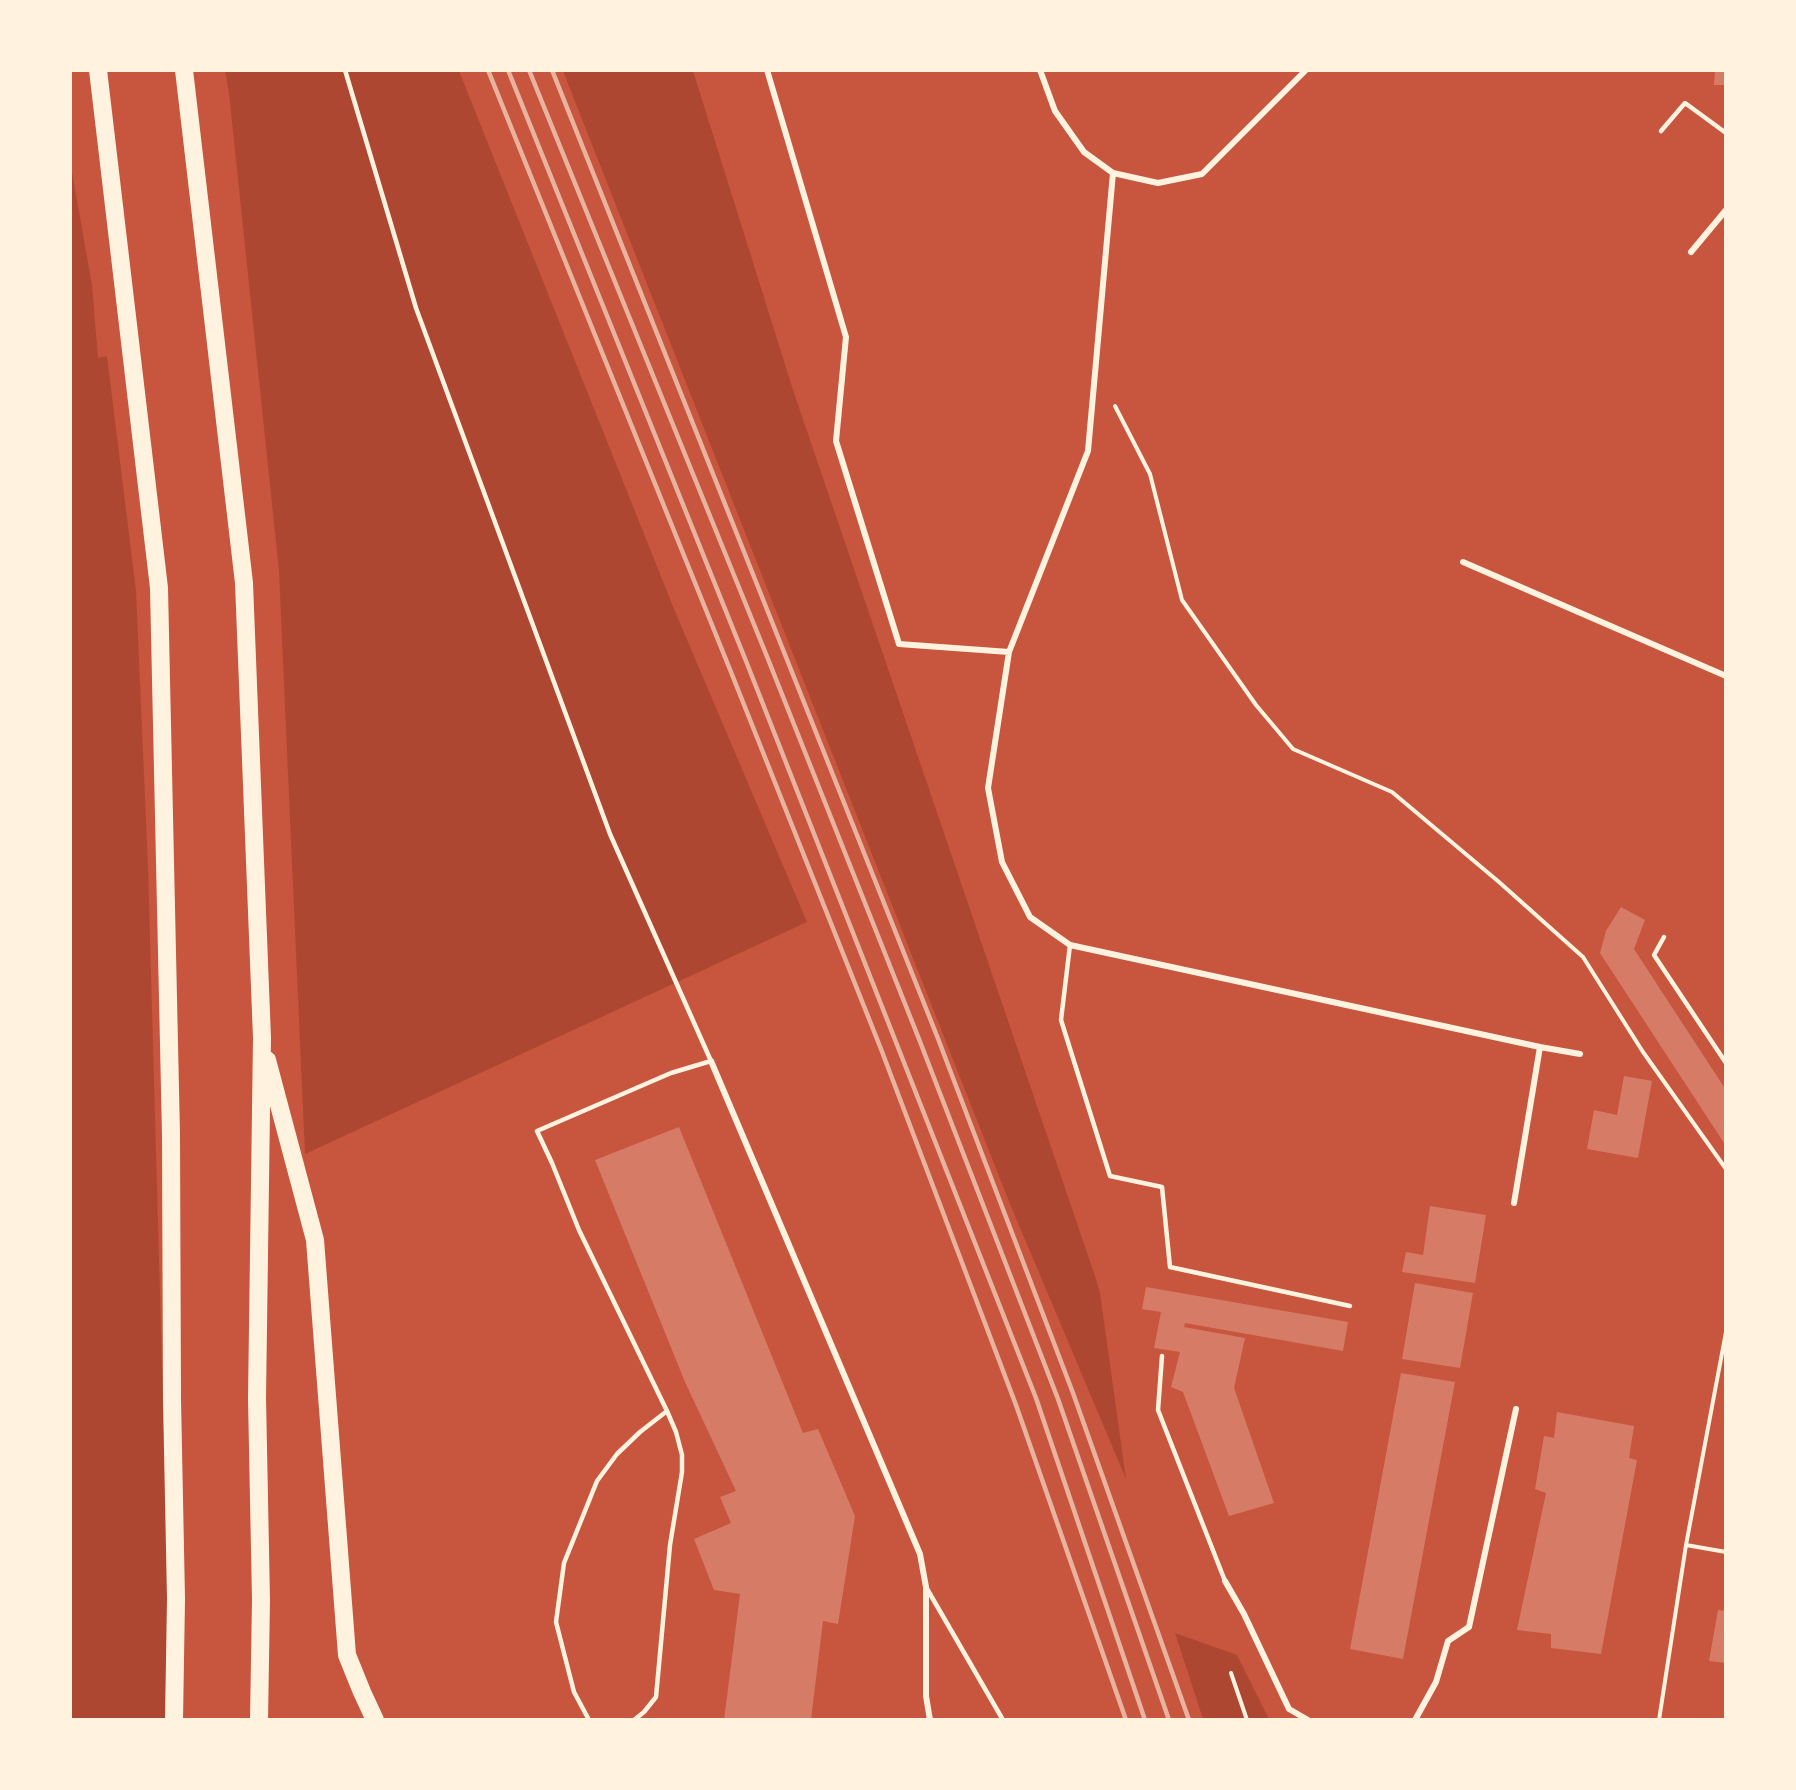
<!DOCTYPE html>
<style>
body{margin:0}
#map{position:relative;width:1796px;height:1790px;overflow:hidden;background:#c8553d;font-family:"Playfair Display",serif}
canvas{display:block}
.frame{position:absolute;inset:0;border:72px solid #fff3e0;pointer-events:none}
</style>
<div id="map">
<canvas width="1796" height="1790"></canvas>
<div class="frame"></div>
</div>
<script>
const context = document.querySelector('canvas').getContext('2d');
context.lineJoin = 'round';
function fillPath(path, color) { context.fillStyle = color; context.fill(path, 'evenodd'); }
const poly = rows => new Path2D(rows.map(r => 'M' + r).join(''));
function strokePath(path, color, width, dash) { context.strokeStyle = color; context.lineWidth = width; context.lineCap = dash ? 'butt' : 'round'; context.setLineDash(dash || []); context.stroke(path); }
fillPath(poly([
 [225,71,459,71,674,609,807,922,305,1154,279,571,229,93],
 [563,71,693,71,793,390,1096,1279,1100,1293,1126,1479,1010,1204],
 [70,161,92,285,98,358,107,356,136,591,148,867,167,1544,168,1719,71,1719],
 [1175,1633,1237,1655,1269,1719,1203,1719]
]), '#ae4732');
fillPath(poly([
 [1715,70,1726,70,1726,85,1714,85],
 [1621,907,1645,920,1634,949,1726,1090,1726,1146,1600,953,1606,931],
 [1624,1076,1652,1081,1638,1158,1587,1149,1594,1110,1617,1115],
 [679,1127,803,1433,818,1429,855,1516,838,1624,823,1621,811,1720,724,1720,740,1594,714,1590,694,1539,731,1523,720,1497,736,1491,685,1382,595,1160],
 [1430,1206,1486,1215,1475,1283,1402,1272,1406,1252,1423,1255],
 [1415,1283,1473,1293,1460,1368,1402,1359],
 [1146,1287,1348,1322,1343,1351,1185,1323,1184,1327,1245,1338,1234,1388,1274,1503,1229,1516,1183,1392,1171,1387,1180,1352,1154,1348,1161,1312,1142,1309],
 [1401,1373,1455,1382,1403,1659,1350,1649],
 [1557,1412,1634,1426,1629,1458,1637,1460,1601,1654,1551,1648,1551,1634,1517,1630,1546,1493,1535,1489,1544,1436,1554,1438],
 [1718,1610,1726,1611,1726,1663,1709,1661]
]), '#d67c66');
strokePath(poly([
 [1115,406,1150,474,1182,600,1256,705,1293,749,1392,792,1499,882,1583,957,1643,1052,1726,1169],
 [1686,1545,1726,1552],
 [1231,1673,1247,1720],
 [1659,1720,1686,1545,1726,1332]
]), '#fff3e0', 4);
strokePath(poly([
 [345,70,416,308,610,834,711,1061,671,1073,537,1131,552,1163,579,1230,667,1411,676,1432,682,1455,682,1472,670,1545,656,1697,644,1712,634,1720],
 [1661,131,1685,103,1726,133],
 [1664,937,1654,955,1726,1063],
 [1070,945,1061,1020,1110,1176,1162,1187,1170,1267,1350,1306],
 [1162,1356,1158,1410,1225,1581],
 [926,1587,1003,1720],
 [589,1720,574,1692,556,1622,564,1563,597,1481,617,1454,640,1432,667,1411]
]), '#fff3e0', 4.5);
strokePath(poly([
 [767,70,846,337,836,441,899,644,1009,652],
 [1040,70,1055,111,1084,152,1113,173,1158,183,1202,174,1306,70],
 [1113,173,1088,451,1009,652,988,788,1002,862,1030,917,1070,945,1540,1047,1580,1054],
 [1691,252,1726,210],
 [1463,562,1726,676],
 [711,1061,920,1554,926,1587,926,1696,930,1720],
 [1514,1203,1540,1047],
 [1225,1581,1244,1614,1289,1709,1308,1720],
 [1415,1720,1436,1682,1448,1641,1469,1627,1516,1409]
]), '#fff3e0', 6);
strokePath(poly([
 [98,70,159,588,171,1135,172,1399,176,1599,174,1720],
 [184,70,244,583,262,1038,257,1398,261,1600,259,1720],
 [267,1060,315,1240,347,1655,362,1692,375,1720]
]), '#fff3e0', 18);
strokePath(poly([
 [488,70,731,672,881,1049,1016,1405,1126,1720],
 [508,70,746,661,1036,1398,1145,1720],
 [529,70,766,654,919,1039,1058,1399,1169,1720],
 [552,70,937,1036,1073,1393,1189,1720]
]), '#e9b49f', 4.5);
</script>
